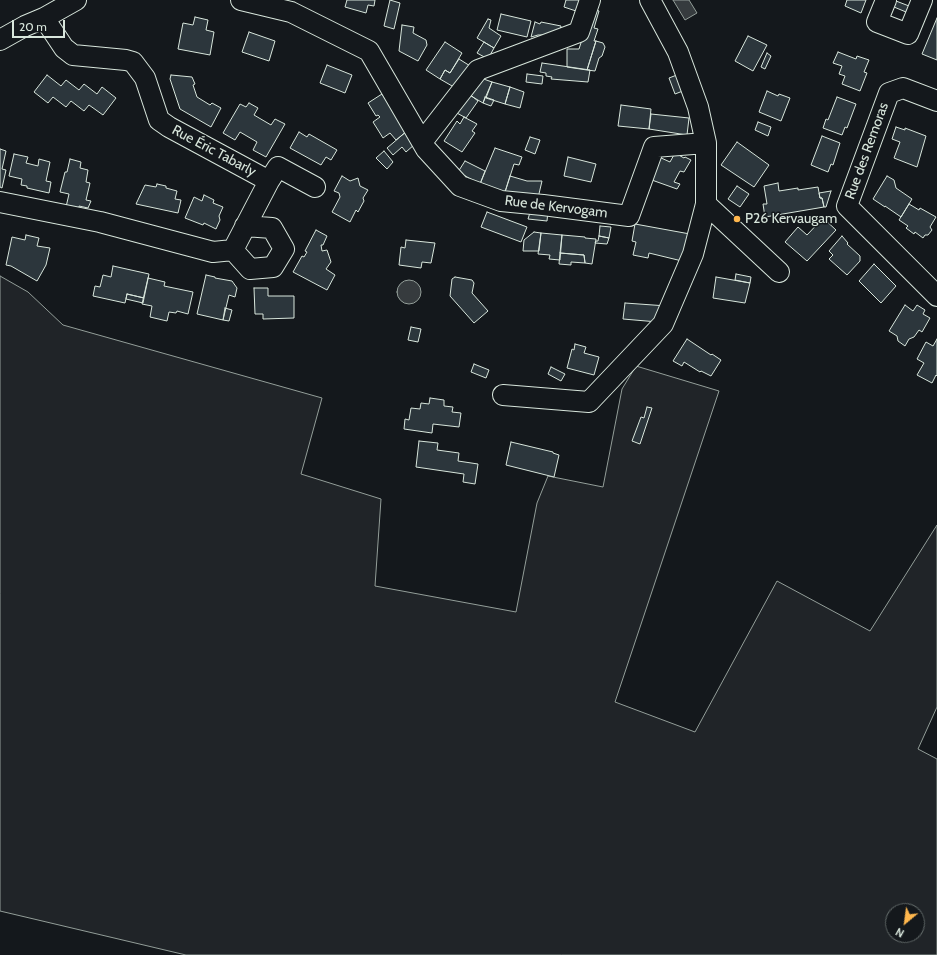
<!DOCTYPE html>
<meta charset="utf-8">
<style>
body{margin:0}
#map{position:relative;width:937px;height:955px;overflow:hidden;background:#14181c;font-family:Cabin,sans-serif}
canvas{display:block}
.north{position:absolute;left:885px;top:903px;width:40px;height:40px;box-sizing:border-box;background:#14181c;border:1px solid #626a69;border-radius:50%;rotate:209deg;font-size:11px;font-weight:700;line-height:16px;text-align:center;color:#d8e6dc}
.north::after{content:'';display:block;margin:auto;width:14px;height:18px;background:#ffb74d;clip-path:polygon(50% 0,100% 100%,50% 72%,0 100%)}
.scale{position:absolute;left:12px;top:20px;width:53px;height:18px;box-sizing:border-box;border:2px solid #d8e6dc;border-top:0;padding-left:5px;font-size:12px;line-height:14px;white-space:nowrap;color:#d8e6dc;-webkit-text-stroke:3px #14181c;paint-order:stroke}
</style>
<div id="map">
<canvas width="937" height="955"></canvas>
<div class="north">N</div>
<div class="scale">20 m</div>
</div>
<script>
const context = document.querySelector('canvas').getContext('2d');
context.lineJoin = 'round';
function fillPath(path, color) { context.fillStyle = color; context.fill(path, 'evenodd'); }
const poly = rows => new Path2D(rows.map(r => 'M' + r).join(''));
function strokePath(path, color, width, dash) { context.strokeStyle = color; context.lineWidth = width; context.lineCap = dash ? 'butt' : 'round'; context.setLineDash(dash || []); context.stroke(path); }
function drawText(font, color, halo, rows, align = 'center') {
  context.font = font + ' Cabin,sans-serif'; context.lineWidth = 3; context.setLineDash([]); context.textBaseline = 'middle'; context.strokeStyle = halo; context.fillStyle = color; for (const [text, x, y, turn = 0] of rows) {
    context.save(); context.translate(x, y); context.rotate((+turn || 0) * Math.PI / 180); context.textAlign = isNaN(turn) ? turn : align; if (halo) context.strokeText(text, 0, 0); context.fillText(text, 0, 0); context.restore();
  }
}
const green = poly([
 [0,276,28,292,63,325,322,398,301,474,381,499,375,586,516,612,537,503,548,476,603,487,622,389,636,366,719,391,615,702,695,732,777,581,870,631,937,525,937,707,918,749,937,759,937,955,186,955,0,911,0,276],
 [893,911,917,911,917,935,893,935,893,911]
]);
fillPath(green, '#202428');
strokePath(green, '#939e99', 1);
const water = poly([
 [673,0,689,0,697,13,685,20,673,0],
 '397 292a12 12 0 1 1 24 0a12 12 0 1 1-24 0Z'
]);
fillPath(water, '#363b3e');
strokePath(water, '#939e99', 1);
const building = poly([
 [347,0,375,0,374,6,368,5,366,13,345,7,347,0],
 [390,0,400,3,394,29,384,26,390,0],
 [566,0,587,0,579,12,564,7,566,0],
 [847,0,866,0,861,13,845,6,847,0],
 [896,1,909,6,906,12,894,7,896,1],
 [592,8,599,11,594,28,598,29,594,41,596,41,587,70,567,67,567,49,579,49,592,8],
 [501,14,531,21,527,37,497,30,501,14],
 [195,17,208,20,206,30,214,32,210,55,178,49,183,23,193,25,195,17],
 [937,18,937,60,922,54,937,18],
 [488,19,491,20,489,28,501,36,494,48,477,38,488,19],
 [535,22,540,24,541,22,561,26,559,35,538,35,531,37,535,22],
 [402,25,414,27,413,33,426,40,427,45,418,61,399,51,402,25],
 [249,32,275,41,269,61,242,52,249,32],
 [748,36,767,45,753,71,735,61,748,36],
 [596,41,603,43,605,47,602,56,599,58,595,71,587,70,596,41],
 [445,42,462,53,450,73,445,70,440,79,426,70,445,42],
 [484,42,494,48,488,59,477,53,484,42],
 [838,52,856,59,857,56,869,60,864,72,867,73,860,91,842,84,845,76,839,74,842,66,833,63,838,52],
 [767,53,771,56,765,69,761,67,767,53],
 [459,59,475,69,459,90,440,79,445,70,450,73,459,59],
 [542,63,590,70,588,82,551,79,552,77,546,76,546,73,540,72,542,63],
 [327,65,352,75,345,93,320,83,327,65],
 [682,73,688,89,675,94,669,78,682,73],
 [527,74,543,76,542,84,526,82,527,74],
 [47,75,61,86,66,80,79,90,84,84,97,94,102,87,116,98,103,115,89,105,84,111,71,101,66,107,53,97,48,103,34,92,47,75],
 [171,75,192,77,195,84,193,85,197,97,210,105,212,103,221,108,211,127,180,109,170,79,171,75],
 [478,77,492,82,483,103,471,96,478,77],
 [492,82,510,87,505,104,486,98,492,82],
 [510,87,524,92,520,108,505,104,510,87],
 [767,91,778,96,779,94,790,98,781,121,759,112,767,91],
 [468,93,478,101,466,118,455,112,468,93],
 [382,94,407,131,396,140,390,133,383,138,373,122,380,117,378,115,376,116,368,103,382,94],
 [485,97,494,100,491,106,483,103,485,97],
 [837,97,856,104,847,128,845,127,842,135,823,128,826,119,828,120,837,97],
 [249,103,258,108,254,115,271,125,275,119,285,124,266,157,253,150,257,142,240,132,235,140,223,133,240,104,246,107,249,103],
 [621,105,651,109,649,129,618,126,621,105],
 [651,114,689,118,687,135,649,129,651,114],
 [464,117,477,124,472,131,475,133,462,152,444,141,457,121,460,124,464,117],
 [758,122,771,127,768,136,755,130,758,122],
 [896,127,905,130,905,128,926,136,917,167,894,158,900,142,892,139,896,127],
 [407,131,415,144,406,152,402,147,393,155,387,148,407,131],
 [299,132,307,137,309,134,337,150,331,160,326,157,321,165,290,148,299,132],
 [822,136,840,143,833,165,831,164,828,172,811,165,822,136],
 [530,137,540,140,535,154,525,150,530,137],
 [737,142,769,165,754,187,721,165,737,142],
 [495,148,522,157,519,165,514,164,505,192,480,184,495,148],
 [0,149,6,151,2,169,6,170,2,188,0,187,0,149],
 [384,151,393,162,387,169,376,158,384,151],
 [675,153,684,158,685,157,691,160,684,172,680,171,674,182,680,184,677,189,649,179,659,157,670,162,675,153],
 [14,154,28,157,26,163,38,166,39,159,50,162,46,181,51,182,49,193,27,188,27,186,21,185,22,179,9,176,14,154],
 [568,157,596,164,591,182,564,176,568,157],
 [70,159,81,162,80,168,88,170,86,182,90,183,86,200,91,201,88,208,79,206,79,209,66,207,69,194,60,192,65,172,67,172,70,159],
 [465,161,485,171,480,184,458,172,465,161],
 [342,176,350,181,358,178,360,186,368,190,363,198,364,201,358,212,356,210,350,222,332,212,340,197,339,193,334,191,342,176],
 [510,176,527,181,542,181,538,198,505,192,510,176],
 [887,176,894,180,896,188,912,199,901,217,885,206,885,207,873,199,887,176],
 [778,183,779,191,798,188,798,190,818,187,820,198,822,198,824,207,765,217,763,204,767,204,764,186,778,183],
 [157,184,166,186,166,188,177,191,175,199,181,200,178,213,136,204,145,185,156,187,157,184],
 [737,186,749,194,740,207,728,199,737,186],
 [831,191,826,207,824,207,822,198,820,198,819,193,831,191],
 [204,195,214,200,213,203,223,207,219,216,220,220,216,229,204,223,203,225,185,218,194,197,202,201,204,195],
 [909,204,919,210,920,208,936,217,930,227,932,230,928,235,925,235,923,238,915,232,914,234,906,228,908,226,899,220,909,204],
 [531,209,548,211,547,221,528,219,531,209],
 [487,212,527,227,521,242,481,227,487,212],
 [823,218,836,230,807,261,785,242,798,227,807,235,823,218],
 [635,224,690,234,682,261,649,253,648,258,633,255,636,242,632,241,635,224],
 [600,226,611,227,609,238,599,236,600,226],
 [316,230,327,236,323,245,321,245,322,251,327,250,331,262,326,269,335,275,327,290,293,272,302,256,304,257,307,252,305,251,316,230],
 [534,232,541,233,539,251,523,251,524,240,534,232],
 [541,233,562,235,560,260,549,259,550,255,538,254,541,233],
 [26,235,39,238,37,246,50,248,46,265,37,281,11,266,6,265,12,237,25,240,26,235],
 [562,235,585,237,585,238,596,239,592,264,585,263,584,255,560,253,562,235],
 [599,236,609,238,607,244,595,243,596,241,598,241,599,236],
 [842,236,848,243,847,244,860,256,860,261,847,275,829,259,833,255,829,251,842,236],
 [406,240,435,243,431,263,422,262,421,268,399,265,401,247,405,248,406,240],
 [560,253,584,255,585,263,571,262,571,265,559,264,560,253],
 [874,264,896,286,881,303,859,281,874,264],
 [113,266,149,274,144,298,127,294,125,303,93,296,95,286,100,287,103,275,111,277,113,266],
 [736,274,751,277,750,283,735,280,736,274],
 [206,275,215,277,215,278,232,281,237,288,235,297,229,295,223,320,197,314,206,275],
 [455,277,472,280,474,283,472,293,488,311,474,323,450,296,452,279,455,277],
 [716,277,750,283,745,303,713,298,716,277],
 [148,278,165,282,164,286,193,292,188,314,177,311,176,313,169,312,167,321,150,317,152,306,142,304,148,278],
 [254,288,268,288,268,296,294,296,294,318,263,319,263,314,255,314,254,288],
 [127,294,144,298,143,303,126,299,127,294],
 [625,303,667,306,658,322,623,319,625,303],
 [905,305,913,311,917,305,925,310,923,314,930,318,922,332,919,330,914,337,909,339,905,346,898,341,897,336,889,331,905,305],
 [225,308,232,310,229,321,223,320,225,308],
 [411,327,421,329,418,342,408,340,411,327],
 [687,339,711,355,712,354,721,360,711,376,701,371,700,372,684,362,682,366,673,361,687,339],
 [937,339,937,376,936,375,932,383,917,375,924,363,917,359,926,342,933,346,937,339],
 [575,344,586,347,584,353,599,357,594,375,567,368,572,349,574,350,575,344],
 [474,364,489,370,486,378,471,372,474,364],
 [551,367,565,374,561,381,548,374,551,367],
 [430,398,444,400,444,406,453,407,452,412,461,413,459,427,433,424,432,433,404,429,405,419,409,420,411,408,420,409,421,403,429,404,430,398],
 [647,407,652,408,640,444,632,441,641,417,644,418,647,407],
 [419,441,438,443,437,450,459,453,458,461,478,464,475,484,463,482,464,474,416,467,419,441],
 [511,442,553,452,553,453,559,455,554,477,506,465,511,442]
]);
fillPath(building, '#2c363c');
strokePath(building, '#d8e6dc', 1);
const minor = poly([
 [241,0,291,12,369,51,426,149,460,186,501,201,543,205,629,216,654,147,706,143,698,107,678,52,650,0],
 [886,0,877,22,908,34,922,0],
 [0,40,25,26,44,18,76,0],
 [937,101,903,88,889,93,847,206,937,296],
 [422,142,478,70,579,32,590,0],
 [269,181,278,167,315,187],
 [0,202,100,222,213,252,233,250,269,181,169,127,159,120,145,78,133,62,126,60,73,55,64,48,44,18],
 [706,204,779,272],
 [233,250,250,269,273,267,284,249,272,228,245,226],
 [503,395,589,402,663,324,693,254,706,204,706,143]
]);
strokePath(minor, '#d8e6dc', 22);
strokePath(minor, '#14181c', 20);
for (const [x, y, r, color] of [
 [737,219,4,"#ffb74d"]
]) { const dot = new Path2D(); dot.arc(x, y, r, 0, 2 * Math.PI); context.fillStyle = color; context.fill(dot); strokePath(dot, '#14181c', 1.5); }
drawText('14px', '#d8e6dc', '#14181c', [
 ["Rue Éric Tabarly",214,151,28],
 ["Rue des Remoras",867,151,-70],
 ["Rue de Kervogam",556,207,7]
]);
drawText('14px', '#d8e6dc', '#14181c', [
 ["P26 Kervaugam",745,219]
], 'left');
</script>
